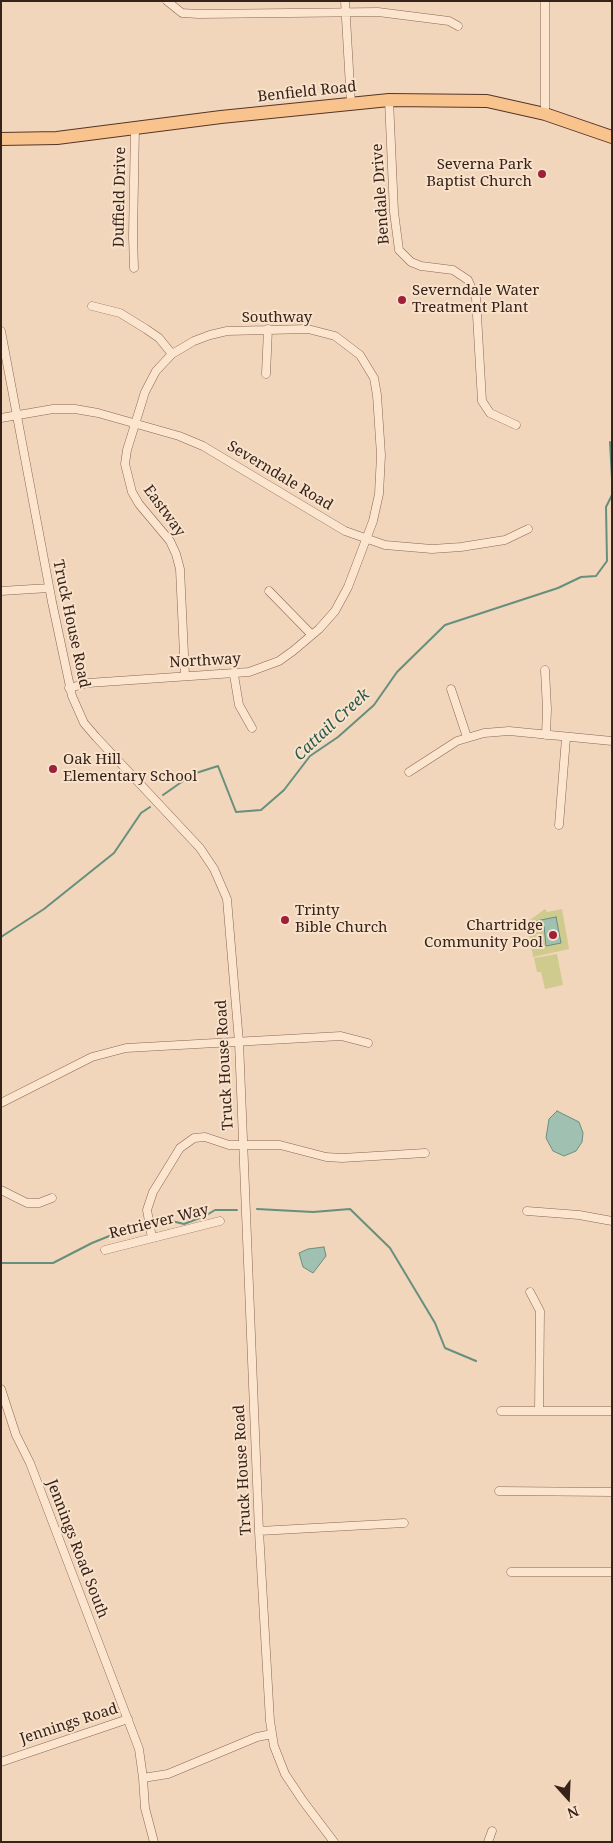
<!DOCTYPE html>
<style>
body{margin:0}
#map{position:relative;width:613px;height:1843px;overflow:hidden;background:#f1d6bb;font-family:"Noto Serif",serif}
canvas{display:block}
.frame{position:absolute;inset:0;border:2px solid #37221a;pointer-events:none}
.north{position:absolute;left:543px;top:1773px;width:50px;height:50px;-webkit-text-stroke:4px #f8e2cb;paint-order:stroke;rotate:160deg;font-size:14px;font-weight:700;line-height:20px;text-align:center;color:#37221a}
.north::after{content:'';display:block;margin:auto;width:18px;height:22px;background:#37221a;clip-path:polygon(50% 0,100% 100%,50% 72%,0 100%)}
</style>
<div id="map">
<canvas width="613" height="1843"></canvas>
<div class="frame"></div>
<div class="north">N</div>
</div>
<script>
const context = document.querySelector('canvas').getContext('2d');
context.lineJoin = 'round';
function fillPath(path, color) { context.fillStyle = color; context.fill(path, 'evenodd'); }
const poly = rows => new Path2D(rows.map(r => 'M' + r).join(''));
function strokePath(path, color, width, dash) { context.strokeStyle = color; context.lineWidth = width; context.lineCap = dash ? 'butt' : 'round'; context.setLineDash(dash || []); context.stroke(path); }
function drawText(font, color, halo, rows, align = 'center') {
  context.font = font + ' "Noto Serif",serif'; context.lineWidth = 4; context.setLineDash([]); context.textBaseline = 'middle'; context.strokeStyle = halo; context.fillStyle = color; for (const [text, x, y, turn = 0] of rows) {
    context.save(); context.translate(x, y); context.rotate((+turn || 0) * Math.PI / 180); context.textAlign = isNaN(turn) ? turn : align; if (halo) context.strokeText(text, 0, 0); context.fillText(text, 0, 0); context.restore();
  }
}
fillPath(poly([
 [545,909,547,912,562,909,569,949,533,957,527,922],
 [557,954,563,985,545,989,541,972,537,972,534,958]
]), '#cfca8e');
const water = poly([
 [556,917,561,943,546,946,544,926,537,927,536,921,556,917],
 [557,1111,579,1122,583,1133,582,1142,576,1151,564,1156,553,1151,546,1138,549,1119,557,1111],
 [324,1247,326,1256,313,1273,303,1267,299,1253,308,1249,324,1247]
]);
fillPath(water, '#a0c1b1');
strokePath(water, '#678f7d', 1);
strokePath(poly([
 [610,442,612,479],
 [163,795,193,774,218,766,236,812,261,810,284,790,310,756,338,737,374,705,397,672,445,625,558,588,581,577,596,576,607,561,606,507,612,495],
 [1,937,44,909,114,853,141,813,150,807],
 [257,1209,313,1212,350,1209,390,1248,435,1323,445,1348,476,1361],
 [159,1218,184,1224,205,1216,215,1210,237,1210],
 [1,1263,53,1263,92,1243,139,1224]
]), '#678f7d', 2);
const street = poly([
 [167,1,182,13,199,14,378,12,449,21,458,26],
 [345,1,351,104],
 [389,100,394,212,399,250,411,262,421,266,453,270,468,280,476,298,482,401,490,413,516,425],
 [545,114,545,1],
 [134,268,133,236,135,127],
 [92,306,120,313,146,329,159,338,172,354],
 [1,331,52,602,72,696,84,723,96,737,200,848,214,869,227,899,239,1042,259,1531,270,1721,274,1746,285,1774,303,1801,334,1842],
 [266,374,268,329],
 [1,418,53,409,75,409,98,413,179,436,203,446,345,531,385,545,432,549,461,547,505,540,528,529],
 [1,591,49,588],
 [269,591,312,635],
 [545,670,547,709,546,735],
 [234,675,239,705,252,728],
 [69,688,88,683,249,672,279,661,293,651,319,629,335,611,348,587,373,521,379,494,381,455,377,395,374,378,360,355,335,336,308,329,227,331,210,335,194,341,172,354,156,371,145,392,127,450,125,464,132,492,139,504,170,541,176,554,180,569,185,676],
 [451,689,467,737],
 [409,772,457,741,484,733,509,731,612,741],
 [559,825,566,738],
 [1,1103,92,1057,126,1048,341,1036,368,1043],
 [1,1190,27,1203,39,1203,52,1198],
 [527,1211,579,1215,612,1221],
 [152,1238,147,1210,153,1192,180,1148,194,1138,205,1137,229,1145,280,1145,326,1157,342,1158,425,1153],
 [105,1250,220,1221],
 [530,1292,540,1311,539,1411],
 [1,1389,16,1435,30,1463,139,1749,143,1778,168,1774,257,1737,272,1734],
 [501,1411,612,1411],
 [499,1491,612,1492],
 [259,1531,404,1523],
 [511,1572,612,1572],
 [1,1762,128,1719],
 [143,1778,145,1808,154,1842],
 [488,1842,492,1831]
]);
const primary = poly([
 [1,139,57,138,221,117,389,100,487,101,545,114,612,137]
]);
strokePath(street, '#896654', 9);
strokePath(primary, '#563529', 14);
strokePath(street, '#fbe5ce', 8);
strokePath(primary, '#f9c38e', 12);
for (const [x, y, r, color] of [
 [542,174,5,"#9d1f38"],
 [402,300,5,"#9d1f38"],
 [53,769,5,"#9d1f38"],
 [285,920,5,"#9d1f38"],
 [553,935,5,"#9d1f38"]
]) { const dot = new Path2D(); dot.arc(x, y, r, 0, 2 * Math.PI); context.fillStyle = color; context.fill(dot); strokePath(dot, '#f8e2cb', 2); }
drawText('15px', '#37221a', '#f8e2cb', [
 ["Benfield Road",307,92,-6],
 ["Bendale Drive",381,194,-94],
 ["Duffield Drive",120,197,-89],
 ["Southway",277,318],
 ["Severndale Road",280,476,31],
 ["Eastway",164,511,54],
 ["Truck House Road",71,624,78],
 ["Northway",205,661,-3],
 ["Truck House Road",225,1065,-93],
 ["Retriever Way",159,1222,-14],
 ["Truck House Road",243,1470,-93],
 ["Jennings Road South",77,1549,69],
 ["Jennings Road",69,1724,-18]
]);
drawText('15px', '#37221a', '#f8e2cb', [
 ["Severna Park",532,165,"right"],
 ["Baptist Church",532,182,"right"],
 ["Severndale Water",412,291],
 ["Treatment Plant",412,308],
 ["Oak Hill",63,760],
 ["Elementary School",63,777],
 ["Trinty",295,911],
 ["Bible Church",295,928],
 ["Chartridge",543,926,"right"],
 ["Community Pool",543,943,"right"]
], 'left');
drawText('italic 16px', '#28584c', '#f8e2cb', [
 ["Cattail Creek",332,725,-43]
]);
</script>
